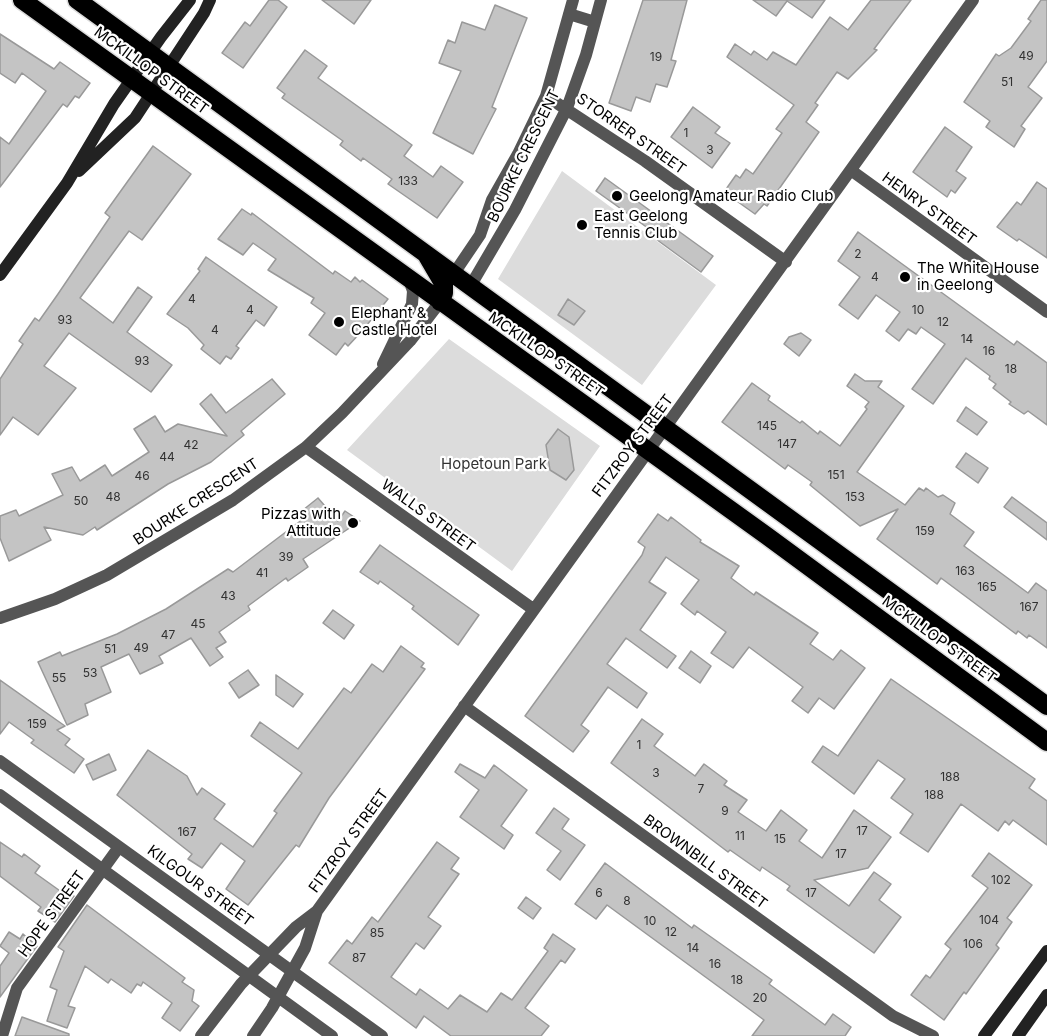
<!DOCTYPE html>
<style>
body{margin:0}
canvas{display:block;background:#fff}
</style>
<canvas width="1047" height="1036"></canvas>
<script>
const context = document.querySelector('canvas').getContext('2d');
context.lineJoin = 'round';
function fillPath(path, color) { context.fillStyle = color; context.fill(path, 'evenodd'); }
const poly = rows => new Path2D(rows.map(r => 'M' + r).join(''));
function strokePath(path, color, width, dash) { context.strokeStyle = color; context.lineWidth = width; context.lineCap = dash ? 'butt' : 'round'; context.setLineDash(dash || []); context.stroke(path); }
function drawText(font, color, halo, rows, align = 'center') {
  context.font = font + ' Inter,sans-serif'; context.lineWidth = 4.5; context.setLineDash([]); context.textBaseline = 'middle'; context.strokeStyle = halo; context.fillStyle = color; for (const [text, x, y, turn = 0] of rows) {
    context.save(); context.translate(x, y); context.rotate((+turn || 0) * Math.PI / 180); context.textAlign = isNaN(turn) ? turn : align; if (halo) context.strokeText(text, 0, 0); context.fillText(text, 0, 0); context.restore();
  }
}
fillPath(poly([
 [562,171,716,285,642,385,498,279],
 [449,339,600,446,512,571,347,450]
]), '#dcdcdc');
const building = poly([
 [269,0,278,0,287,7,243,68,222,53,245,22,250,26,269,0],
 [322,0,371,0,354,24,322,0],
 [643,0,687,0,671,60,676,61,667,87,656,84,650,102,636,97,631,111,609,103,643,0],
 [753,0,825,0,812,18,787,1,776,16,753,0],
 [871,0,911,0,874,49,877,50,848,79,837,72,815,103,818,105,806,122,819,132,767,206,764,204,755,214,724,192,736,175,740,178,746,169,753,174,782,133,776,129,794,105,727,57,735,44,751,55,754,51,767,60,773,52,796,65,830,17,848,30,871,0],
 [1041,0,1047,0,1047,61,1028,87,1042,98,1021,126,1025,129,1014,147,986,127,990,121,964,102,996,54,999,56,1011,48,1031,21,1028,19,1041,0],
 [495,5,527,18,492,107,496,109,473,154,433,133,461,71,439,63,448,40,455,43,462,22,485,30,495,5],
 [0,34,54,69,60,62,90,83,79,98,75,96,67,107,63,104,0,187,0,137,9,144,46,91,22,73,15,83,0,73,0,34],
 [305,50,327,66,318,78,412,145,404,156,433,177,441,166,463,182,437,218,388,184,392,179,363,158,361,161,340,145,343,141,282,98,285,94,277,88,305,50],
 [693,107,720,127,715,133,730,143,712,168,671,137,693,107],
 [945,127,972,147,956,171,966,178,955,193,951,190,947,197,913,172,945,127],
 [153,146,191,174,142,240,129,231,80,298,113,323,138,287,152,297,127,332,172,365,151,392,69,333,44,366,76,388,38,435,13,417,0,435,0,379,23,344,19,341,35,318,39,321,58,294,110,217,105,213,153,146],
 [605,178,713,256,701,272,649,234,652,231,596,191,605,178],
 [1037,182,1047,189,1047,258,1019,239,1017,241,997,227,1017,202,1021,205,1037,182],
 [242,209,251,215,252,213,333,274,335,271,351,282,355,277,360,282,362,280,388,299,362,331,348,346,345,343,336,355,309,335,325,313,311,303,314,298,268,270,276,259,253,243,243,255,218,239,242,209],
 [858,232,1014,345,1017,341,1047,363,1047,425,1028,411,1024,414,1009,404,1011,402,993,388,996,384,989,379,990,376,966,358,933,404,912,389,945,344,921,327,916,334,908,329,899,341,886,331,900,312,876,295,858,319,839,305,860,277,838,261,858,232],
 [206,257,277,307,264,326,256,320,236,346,239,348,231,359,226,356,220,364,201,349,204,345,188,328,167,314,200,271,198,269,206,257],
 [568,299,585,311,574,325,558,315,568,299],
 [801,333,811,340,799,356,784,344,789,337,801,333],
 [855,374,865,381,882,381,878,387,904,406,857,472,905,505,919,488,924,491,926,488,938,497,943,495,955,503,950,514,974,532,964,546,1028,593,1036,583,1047,591,1047,648,1029,635,1027,638,1018,631,1016,634,941,578,937,584,877,539,898,509,860,526,810,485,812,482,788,465,785,469,722,422,752,383,770,396,768,400,800,423,802,421,818,434,820,431,840,446,867,409,865,407,869,402,847,386,855,374],
 [272,379,285,394,241,431,244,435,211,462,168,484,97,530,95,527,83,535,44,527,51,540,9,561,0,538,0,516,16,510,19,516,63,495,52,474,72,467,80,481,105,465,112,476,149,452,134,429,155,416,165,432,178,424,227,436,200,404,211,394,226,413,272,379],
 [966,407,987,422,977,435,957,421,966,407],
 [558,429,569,437,574,470,566,480,550,470,546,445,558,429],
 [966,453,988,468,978,483,956,467,966,453],
 [1012,497,1047,523,1047,540,1004,507,1012,497],
 [318,498,338,521,345,511,360,521,303,559,308,567,288,581,286,578,248,606,250,610,219,632,226,642,216,648,223,657,210,666,191,638,159,656,163,663,140,674,129,654,101,667,111,692,85,704,88,715,67,725,38,662,60,652,62,656,117,634,166,609,228,569,233,572,299,522,306,514,303,510,318,498],
 [658,514,668,521,671,517,701,540,700,542,739,566,731,578,754,595,756,592,818,633,810,644,833,660,841,650,865,668,834,709,819,698,808,713,792,701,803,687,749,647,733,668,711,653,726,632,697,611,695,615,681,604,699,580,666,557,649,582,666,593,640,630,676,656,667,668,626,638,607,664,647,693,637,708,608,687,581,725,589,731,573,752,525,716,642,555,645,547,638,542,658,514],
 [380,545,479,615,458,645,412,609,414,606,380,581,378,584,360,572,380,545],
 [333,610,354,625,344,639,323,623,333,610],
 [401,646,424,663,421,667,425,669,329,798,299,847,296,845,248,905,226,889,245,861,221,843,202,868,188,859,192,854,117,795,148,750,187,776,197,795,202,788,225,804,214,819,253,847,277,813,274,811,302,773,251,736,260,722,298,749,344,688,351,693,372,664,383,672,401,646],
 [691,651,711,666,700,683,679,668,691,651],
 [248,670,259,685,239,698,229,683,248,670],
 [276,675,303,694,293,707,276,695,276,675],
 [891,679,1035,779,1029,788,1047,801,1047,845,1013,820,1009,825,1005,821,998,831,961,804,928,852,900,833,913,814,891,798,905,779,878,760,854,794,812,762,823,746,838,756,891,679],
 [0,680,65,726,57,730,70,739,65,745,84,759,74,773,31,743,34,740,9,722,0,734,0,680],
 [642,719,663,734,654,746,695,776,704,764,727,781,724,785,747,800,738,812,766,831,781,810,807,830,799,841,822,858,854,810,891,837,868,868,814,880,849,906,874,872,891,884,879,900,901,917,874,953,787,890,790,886,762,867,760,871,730,850,728,852,611,763,642,719],
 [109,754,116,770,93,780,86,765,109,754],
 [460,764,485,778,494,765,527,790,501,826,513,835,504,849,460,817,479,790,455,772,460,764],
 [554,808,569,819,562,829,585,845,560,880,547,870,561,851,536,833,554,808],
 [0,842,22,857,24,854,40,866,35,873,63,893,65,890,74,896,55,922,38,911,41,907,0,876,0,842],
 [437,842,459,858,451,869,459,874,428,917,441,926,424,949,416,943,391,977,416,995,420,989,448,1009,460,995,487,1012,501,993,512,1000,548,951,544,948,553,934,575,949,565,963,561,960,525,1008,549,1026,541,1036,451,1036,424,1016,416,1028,329,963,347,940,352,944,372,917,378,922,437,842],
 [989,853,1032,885,1007,918,1012,922,996,945,999,948,966,994,964,992,944,1020,911,995,926,975,930,978,951,949,945,944,988,888,972,876,989,853],
 [605,863,692,928,694,925,772,980,769,984,825,1025,833,1014,851,1027,845,1036,752,1036,764,1020,741,1003,607,905,596,919,575,904,605,863],
 [526,897,541,908,533,919,518,908,526,897],
 [87,905,185,978,182,982,194,990,192,1001,199,1006,180,1031,162,1018,172,1003,143,982,141,986,137,984,131,993,111,979,108,983,85,966,68,1006,75,1008,67,1028,47,1021,57,990,50,987,64,951,58,947,87,905],
 [9,932,20,939,23,934,37,946,0,997,0,966,9,953,0,946,9,932],
 [22,1017,69,1034,69,1036,15,1036,22,1017]
]);
fillPath(building, '#c4c4c4');
strokePath(building, '#999', 1.5);
const highway = poly([
 [22,0,767,536,1047,742],
 [77,0,1047,706],
 [427,256,444,285,444,293,440,302]
]);
strokePath(highway, '#dbdbdb', 21);
strokePath(poly([
 [569,14,595,22],
 [546,96,645,161,786,262],
 [852,171,1047,312],
 [455,272,480,235,492,200,518,154,546,96,573,0],
 [471,285,515,210,567,108,586,55,601,0],
 [383,364,412,304,413,291,409,279],
 [306,447,533,609],
 [0,618,55,599,107,575,233,500,306,447,342,413,410,341,440,302],
 [464,706,893,1016,933,1036],
 [0,761,382,1036],
 [0,795,332,1036],
 [2,1036,17,988,119,847],
 [201,1036,241,984,296,927,317,911,973,0],
 [253,1036,272,1008,305,948,317,911]
]), '#555', 12);
strokePath(poly([
 [79,171,135,118,204,13,210,0],
 [0,275,67,183,114,104,161,37,190,0],
 [984,1036,1047,951],
 [1018,1036,1047,995]
]), '#222', 12);
strokePath(highway, '#000', 18);
for (const [x, y, r, color] of [
 [617,196,6,"#000"],
 [582,225,6,"#000"],
 [905,277,6,"#000"],
 [339,322,6,"#000"],
 [353,523,6,"#000"]
]) { const dot = new Path2D(); dot.arc(x, y, r, 0, 2 * Math.PI); context.fillStyle = color; context.fill(dot); strokePath(dot, '#fff', 2); }
drawText('12px', '#313131', null, [
 ["49",1026,56],
 ["19",656,57],
 ["51",1007,82],
 ["1",686,133],
 ["3",710,150],
 ["133",408,181],
 ["2",858,254],
 ["4",875,277],
 ["4",192,299],
 ["4",250,310],
 ["10",918,310],
 ["93",65,320],
 ["12",943,322],
 ["4",215,330],
 ["14",967,339],
 ["16",989,351],
 ["93",142,361],
 ["18",1011,369],
 ["145",767,426],
 ["147",787,444],
 ["42",191,445],
 ["44",167,457],
 ["151",836,475],
 ["46",142,476],
 ["48",113,497],
 ["153",855,497],
 ["50",81,501],
 ["159",925,531],
 ["39",286,557],
 ["163",965,571],
 ["41",262,573],
 ["165",987,587],
 ["43",228,596],
 ["167",1029,607],
 ["45",198,624],
 ["47",168,635],
 ["49",141,648],
 ["51",110,649],
 ["53",90,673],
 ["55",59,678],
 ["159",37,724],
 ["1",639,745],
 ["3",656,773],
 ["188",950,777],
 ["7",701,789],
 ["188",934,795],
 ["9",725,811],
 ["17",862,831],
 ["167",187,832],
 ["11",740,836],
 ["15",780,839],
 ["17",841,854],
 ["102",1001,880],
 ["6",599,893],
 ["17",811,893],
 ["8",627,901],
 ["104",989,920],
 ["10",650,921],
 ["12",671,932],
 ["85",377,933],
 ["106",973,944],
 ["14",693,948],
 ["87",359,958],
 ["16",715,964],
 ["18",737,980],
 ["20",760,998]
]);
drawText('15px', '#000', '#fff', [
 ["MCKILLOP STREET",151,71,36],
 ["STORRER STREET",631,134,35],
 ["BOURKE CRESCENT",524,156,-64],
 ["HENRY STREET",929,209,36],
 ["MCKILLOP STREET",546,355,35],
 ["FITZROY STREET",633,446,-53],
 ["BOURKE CRESCENT",196,502,-33],
 ["WALLS STREET",428,516,36],
 ["MCKILLOP STREET",939,640,36],
 ["FITZROY STREET",349,841,-54],
 ["BROWNBILL STREET",705,862,36],
 ["KILGOUR STREET",200,886,36],
 ["HOPE STREET",52,914,-54]
]);
drawText('15px', '#000', '#fff', [
 ["Geelong Amateur Radio Club",629,196],
 ["East Geelong",594,216],
 ["Tennis Club",594,233],
 ["The White House",917,268],
 ["in Geelong",917,285],
 ["Elephant &",351,313],
 ["Castle Hotel",351,330],
 ["Pizzas with",341,514,"right"],
 ["Attitude",341,531,"right"]
], 'left');
drawText('15px', '#333', '#fff', [
 ["Hopetoun Park",494,464]
]);
</script>
